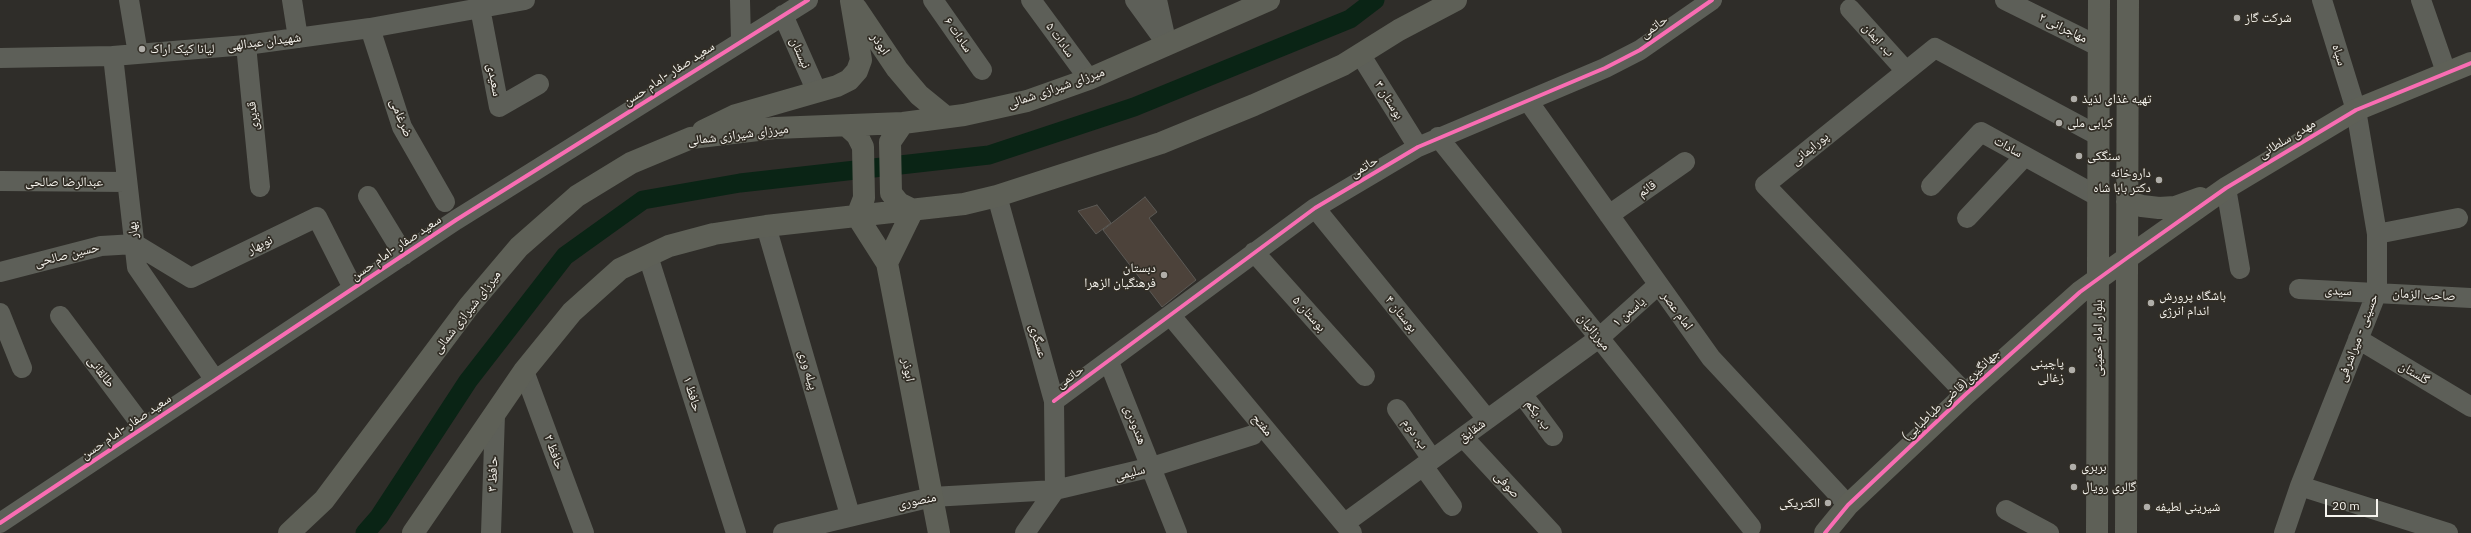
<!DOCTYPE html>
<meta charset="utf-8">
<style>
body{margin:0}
#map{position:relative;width:2471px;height:533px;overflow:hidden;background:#2f2d29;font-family:"IBM Plex Sans",sans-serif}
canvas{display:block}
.scale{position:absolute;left:2325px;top:499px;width:53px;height:18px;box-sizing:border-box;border:2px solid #f6f4ee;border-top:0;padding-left:5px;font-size:12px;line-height:14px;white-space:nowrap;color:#f6f4ee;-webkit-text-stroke:3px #322e26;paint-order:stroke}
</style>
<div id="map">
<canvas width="2471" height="533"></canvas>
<div class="scale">20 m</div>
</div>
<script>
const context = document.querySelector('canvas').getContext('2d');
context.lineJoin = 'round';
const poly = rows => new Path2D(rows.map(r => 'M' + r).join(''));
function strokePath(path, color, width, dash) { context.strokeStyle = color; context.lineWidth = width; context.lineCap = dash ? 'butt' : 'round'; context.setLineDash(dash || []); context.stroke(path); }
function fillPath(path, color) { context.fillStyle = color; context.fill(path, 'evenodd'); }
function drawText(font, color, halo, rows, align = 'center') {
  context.font = font + ' "IBM Plex Sans","Noto Naskh Arabic",sans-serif'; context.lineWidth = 3.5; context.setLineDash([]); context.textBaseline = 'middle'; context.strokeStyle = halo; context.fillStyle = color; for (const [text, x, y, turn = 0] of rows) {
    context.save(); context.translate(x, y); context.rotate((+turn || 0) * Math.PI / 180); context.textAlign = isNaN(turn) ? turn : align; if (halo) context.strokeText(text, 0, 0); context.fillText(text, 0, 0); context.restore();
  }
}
strokePath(poly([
 [365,533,379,517,468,381,565,256,643,200,740,183,989,155,1134,107,1350,19,1375,0]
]), '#0a2415', 19);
const building = poly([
 [1145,197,1157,212,1149,218,1196,280,1162,307,1103,230,1145,197],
 [1097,205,1111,223,1096,234,1078,211,1097,205]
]);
fillPath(building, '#4c423a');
strokePath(building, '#5c5a56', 1);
strokePath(poly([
 [129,0,138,54],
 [292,0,298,38],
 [740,0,741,40],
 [933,0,982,70],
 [1031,0,1089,79],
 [1135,0,1167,44],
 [1157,0,1165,36],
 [2005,0,2098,46],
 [2421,0,2446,72],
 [480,8,499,107,539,84],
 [1850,9,1906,71],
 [783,15,817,92],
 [370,28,402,127,445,202],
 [246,45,260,187],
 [1360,54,1418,147],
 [113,56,137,267,215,380],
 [0,58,113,56,246,45,370,28,525,0],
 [1528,101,1711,358,1848,505],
 [1438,137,1751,527],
 [0,181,127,182],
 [1931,186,1981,132,2099,197],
 [2226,188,2240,269],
 [368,196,404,255],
 [1315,208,1487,419],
 [1609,215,1685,162],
 [1967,218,2025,156],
 [766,226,850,515],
 [2377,234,2458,218],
 [1254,252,1365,376],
 [648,256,736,533],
 [0,272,101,246,135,244,191,278,317,217,353,288],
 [2299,289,2471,298],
 [0,313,22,368],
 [60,316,143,427],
 [1171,316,1352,533],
 [2358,339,2471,407],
 [1109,362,1177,533],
 [524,371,584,533],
 [1522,394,1553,436],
 [1966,394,1765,185,1935,48,2099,136],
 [1054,401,1315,208,1418,147,1605,68,1640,50,1712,0],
 [1397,409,1432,459],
 [1463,437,1552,533],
 [1423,466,1452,506],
 [2300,486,2448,533],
 [2006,510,2049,533],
 [0,523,456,220,808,0],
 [1345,523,1599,338,1658,285],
 [491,533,495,415],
 [783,533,932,497,1055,490,1054,401,997,196],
 [1025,533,1055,490,1152,467,1253,435],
 [2284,533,2300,486,2377,292,2377,234,2356,110,2322,0]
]), '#5d5f58', 20);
strokePath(poly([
 [856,8,897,69,919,95,946,117],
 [847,126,857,135,863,147,864,198,857,216,887,263,939,533],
 [703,131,736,115,837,86,849,80,857,71,861,60,851,1],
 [2127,202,2142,206,2159,208,2175,207,2200,198],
 [887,263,913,210,899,203,891,193,890,142,903,123],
 [289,533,324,500,469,306,519,247,577,196,631,163,691,138,775,128,903,123,964,115,1027,101,1089,79,1269,0],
 [413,533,524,371,572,312,620,269,669,246,714,234,766,226,964,204,997,196,1161,143,1254,105,1343,65,1399,30,1456,0],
 [1825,533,1848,505,1966,394,2080,292,2127,258,2226,188,2356,110,2471,63],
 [2097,533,2099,0],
 [2126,533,2128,0]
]), '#5e6057', 22);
strokePath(poly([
 [1054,401,1315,208,1418,147,1605,68,1640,50,1712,0],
 [0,523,456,220,808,0],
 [1825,533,1848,505,1966,394,2080,292,2127,258,2226,188,2356,110,2471,63]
]), '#f96db3', 4);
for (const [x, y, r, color] of [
 [2237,18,4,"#b0aea9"],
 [142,49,4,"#b0aea9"],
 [2074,99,4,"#b0aea9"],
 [2059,123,4,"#b0aea9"],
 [2079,156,4,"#b0aea9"],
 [2159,180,4,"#b0aea9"],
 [1164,275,4,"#b0aea9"],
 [2151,303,4,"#b0aea9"],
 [2072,370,4,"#b0aea9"],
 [2073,467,4,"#b0aea9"],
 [2074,487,4,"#b0aea9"],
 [1828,503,4,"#b0aea9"],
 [2147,507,4,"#b0aea9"]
]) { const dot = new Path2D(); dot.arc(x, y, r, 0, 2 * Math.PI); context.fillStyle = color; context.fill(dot); strokePath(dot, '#322e26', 1.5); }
drawText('13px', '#f6f4ee', '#322e26', [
 ["شرکت گاز",2245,18],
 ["لیانا کیک اراک",150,49],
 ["تهیه غذای لذیذ",2082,99],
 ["کبابی ملی",2067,123],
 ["سنگکی",2087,156],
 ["داروخانه",2151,173,"right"],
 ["دکتر بابا شاه",2151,188,"right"],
 ["دبستان",1156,268,"right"],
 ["فرهنگیان الزهرا",1156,283,"right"],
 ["باشگاه پرورش",2159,296],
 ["اندام انرژی",2159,311],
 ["پاچینی",2064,363,"right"],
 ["زغالی",2064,378,"right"],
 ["بربری",2081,467],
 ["گالری رویال",2082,487],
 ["الکتریکی",1820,503,"right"],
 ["شیرینی لطیفه",2155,507]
], 'left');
drawText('13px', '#f6f4ee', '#322e26', [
 ["حاتمی",1654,27,-35],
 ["مهاجرانی ۲",2063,28,26],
 ["سادات ۶",958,35,55],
 ["سادات ۵",1060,40,54],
 ["ب. ایمان",1878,40,48],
 ["شهیدان عبدالهی",264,42,-7],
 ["ابوذر",880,44,56],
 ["نیستان",800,53,66],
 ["سپاه",2339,55,73],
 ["سعید صفار -امام حسن",669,74,-33],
 ["سعیدی",494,80,79],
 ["میرزای شیرازی شمالی",1056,88,-19],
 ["بوستان ۳",1389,100,58],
 ["قدیری",253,116,-96],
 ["ضرغامی",401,118,68],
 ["میرزای شیرازی شمالی",738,135,-7],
 ["مهدی سلطانی",2287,139,-31],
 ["سادات",2008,147,29],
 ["پورایمانی",1810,149,-39],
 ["حاتمی",1364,167,-31],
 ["عبدالرضا صالحی",64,182],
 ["قائم",1647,189,-35],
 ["بهار",133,230,-97],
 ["نوبهار",260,245,-26],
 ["سعید صفار -امام حسن",396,248,-34],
 ["حسین صالحی",67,255,-14],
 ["سیدی",2338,291,2],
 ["صاحب الزمان",2424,295,3],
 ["امام عصر",1677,311,54],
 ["میرزای شیرازی شمالی",467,312,-52],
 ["یاسمن ۱",1629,312,-41],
 ["بوستان ۵",1309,314,48],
 ["بوستان ۴",1401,314,51],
 ["میرزائیان",1594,332,51],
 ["بلوار امام خمینی",2098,338,-90],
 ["حسینی - میراشرفی",2358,338,-69],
 ["عسگری",1038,341,74],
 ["پیله وری",808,370,74],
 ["ابوذر",908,370,79],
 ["طالقانی",101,372,53],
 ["گلستان",2414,373,31],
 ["حاتمی",1070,377,-35],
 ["حافظ ۱",692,394,73],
 ["جهانگیری(قاضی طباطبایی)",1951,395,-43],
 ["ب. یکم",1538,415,54],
 ["هندودری",1135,425,68],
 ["مفتح",1262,425,50],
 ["سعید صفار -امام حسن",126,427,-34],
 ["شقایق",1472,431,-36],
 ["ب. دوم",1415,434,55],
 ["حافظ ۲",554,452,70],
 ["سلیمی",1130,473,-14],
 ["حافظ ۳",493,474,-88],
 ["صوفی",1507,485,47],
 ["منصوری",917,501,-11]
]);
</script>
